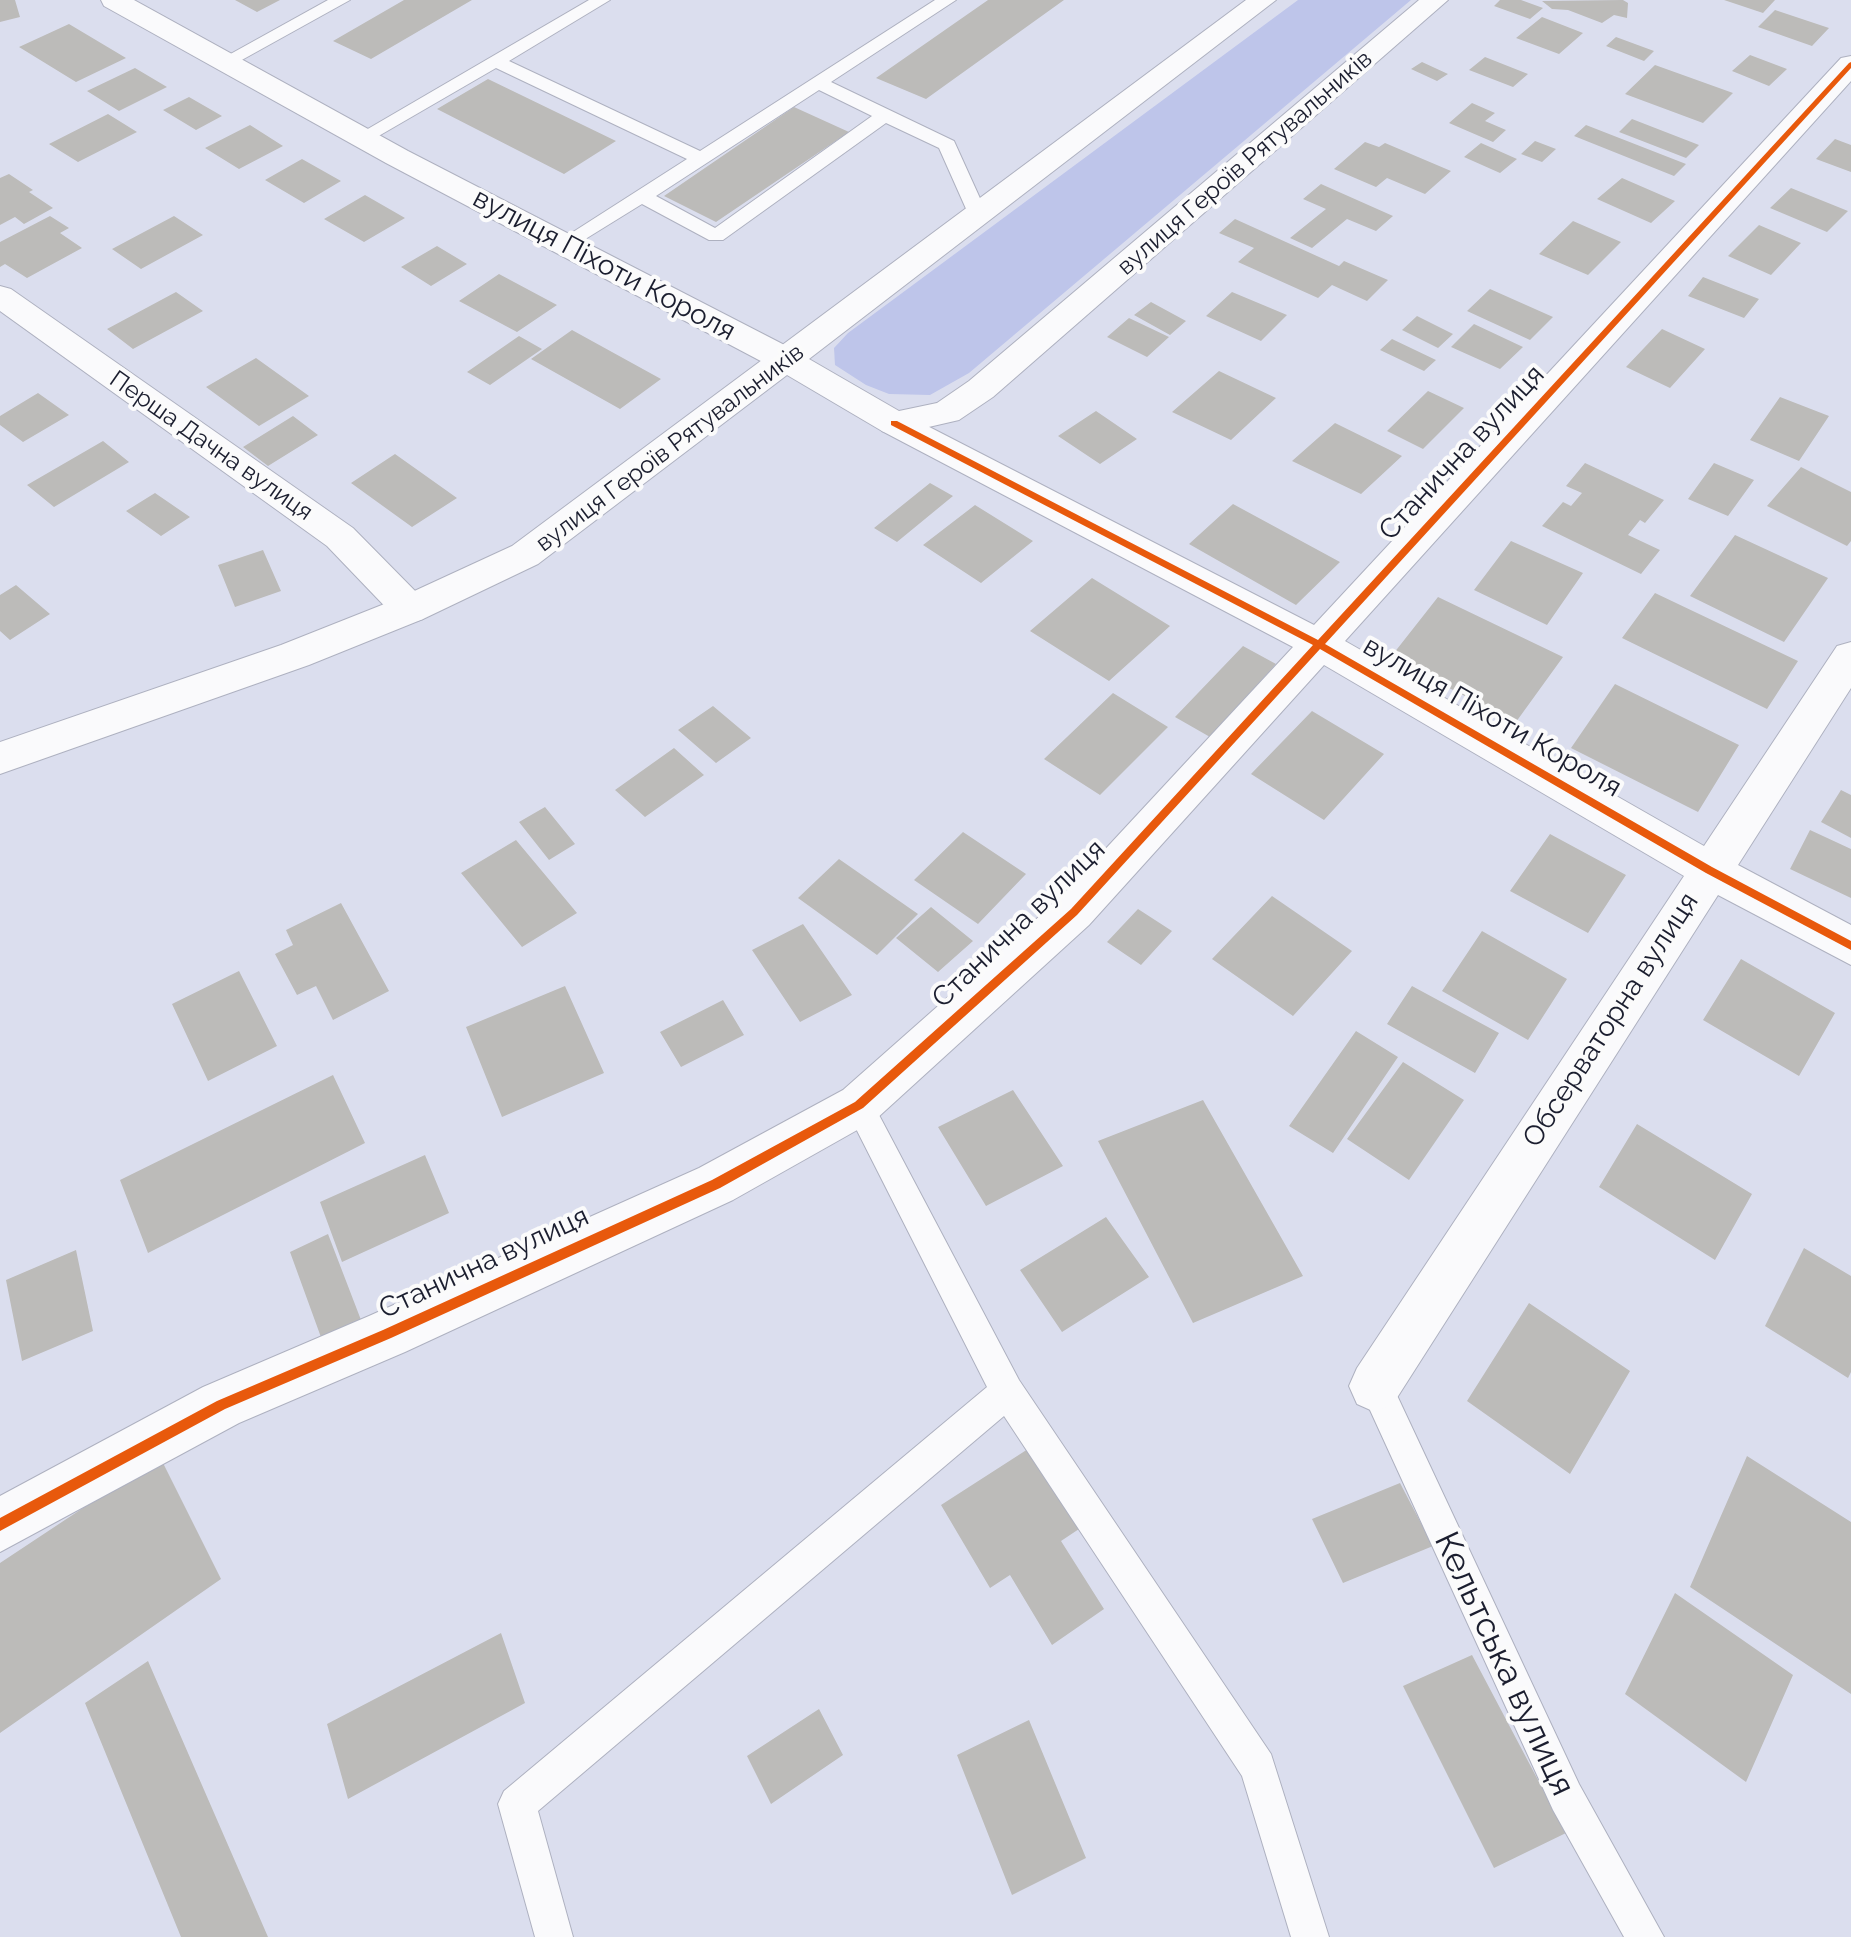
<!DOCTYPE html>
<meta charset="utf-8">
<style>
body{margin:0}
canvas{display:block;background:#dbdeee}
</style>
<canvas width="1851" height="1937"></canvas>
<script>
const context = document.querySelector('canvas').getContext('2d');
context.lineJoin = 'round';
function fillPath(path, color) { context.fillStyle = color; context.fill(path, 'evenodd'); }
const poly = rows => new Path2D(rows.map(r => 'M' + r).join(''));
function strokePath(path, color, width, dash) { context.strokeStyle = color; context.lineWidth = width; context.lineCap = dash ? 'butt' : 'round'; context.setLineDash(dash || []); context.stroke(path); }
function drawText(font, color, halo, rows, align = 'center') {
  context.font = font + ' Raleway,sans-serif'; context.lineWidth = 8; context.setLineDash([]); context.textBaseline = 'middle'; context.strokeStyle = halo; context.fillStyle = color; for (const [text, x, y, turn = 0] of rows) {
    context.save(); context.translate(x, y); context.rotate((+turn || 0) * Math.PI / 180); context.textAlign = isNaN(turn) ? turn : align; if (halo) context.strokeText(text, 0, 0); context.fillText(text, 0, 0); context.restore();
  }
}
fillPath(poly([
 [1298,0,1411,0,969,373,930,395,889,394,866,385,835,365,834,348,848,333]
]), '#bec5ea');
fillPath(poly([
 [0,0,15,0,20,17,0,22],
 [235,0,280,0,257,12],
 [404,0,472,0,371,59,333,41],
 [988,0,1064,0,926,99,876,78],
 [1500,0,1521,0,1543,8,1530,19,1494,6],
 [1623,0,1628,3,1627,18,1614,15,1602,23,1568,10,1552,9,1542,1],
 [1724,0,1775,0,1763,13],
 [1775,10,1829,28,1812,46,1758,27],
 [1542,17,1583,33,1559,54,1516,38],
 [69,24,126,58,76,82,19,47],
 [1616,37,1654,51,1644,61,1606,46],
 [1750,55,1787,69,1769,86,1732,71],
 [1485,57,1528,74,1513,87,1469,70],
 [1422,62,1448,74,1437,81,1411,69],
 [1655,65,1733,93,1703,123,1625,94],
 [135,68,167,87,119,111,87,91],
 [488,79,616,141,564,174,437,109],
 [189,97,222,116,196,130,163,110],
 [1472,103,1495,113,1485,121,1506,130,1493,142,1449,123],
 [794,107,849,132,716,222,664,196],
 [108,114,137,132,78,162,49,144],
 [1632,119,1699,145,1686,158,1619,132],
 [250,125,283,146,239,169,205,148],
 [1586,125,1686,164,1674,176,1574,136],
 [1835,139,1851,145,1851,172,1816,159],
 [1535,141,1556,149,1542,162,1521,154],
 [1365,142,1379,147,1385,143,1451,171,1425,194,1387,178,1376,187,1334,169],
 [1481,143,1517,159,1500,173,1464,157],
 [302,159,341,181,304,203,265,180],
 [9,174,33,190,29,192,53,208,24,224,15,217,0,225,0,178],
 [1622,178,1675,201,1651,223,1597,199],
 [1321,184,1393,216,1376,231,1347,219,1312,248,1290,238,1326,209,1303,199],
 [1791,188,1848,211,1827,232,1770,208],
 [365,195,405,218,364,242,324,219],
 [50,216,69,228,60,233,82,248,27,278,5,264,0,267,0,242],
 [174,216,203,235,141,269,112,249],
 [1235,219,1339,266,1344,261,1388,280,1367,301,1332,285,1318,298,1238,262,1254,248,1219,233],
 [1573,221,1621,242,1588,275,1539,254],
 [1759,225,1801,243,1771,275,1728,256],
 [437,246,467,264,431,286,401,267],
 [499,274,557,305,517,332,459,301],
 [1703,277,1759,299,1744,318,1688,296],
 [1490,289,1553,317,1530,340,1467,311],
 [176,292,203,311,133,349,107,329],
 [1232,292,1287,315,1261,341,1206,316],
 [1151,302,1186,321,1170,335,1134,315],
 [1417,316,1453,334,1438,348,1402,330],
 [1129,318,1169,337,1147,357,1107,337],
 [1474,324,1523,347,1500,369,1451,347],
 [1662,329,1705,349,1670,388,1626,367],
 [572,330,661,379,620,409,531,359],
 [519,336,542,349,490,385,467,372],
 [1392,339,1436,360,1424,371,1380,350],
 [256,358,309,396,259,426,206,387],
 [1219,371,1276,398,1231,440,1172,412],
 [1428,391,1464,408,1423,449,1387,431],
 [38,393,69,415,23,442,0,425,0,416],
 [1780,397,1829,416,1799,461,1750,440],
 [1096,411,1137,439,1100,464,1058,436],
 [293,416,318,435,268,466,243,447],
 [1335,423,1402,456,1361,494,1292,461],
 [103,441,129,462,54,507,27,485],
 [395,454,457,498,412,527,351,483],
 [1585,463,1664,500,1645,523,1640,520,1628,535,1660,550,1641,574,1542,526,1563,502,1571,506,1582,493,1566,486],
 [1714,463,1754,480,1728,516,1688,499],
 [1801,467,1851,492,1851,541,1847,546,1767,506],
 [930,483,953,496,897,542,874,528],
 [155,493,190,517,161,536,126,511],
 [1233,504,1340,562,1296,605,1189,544],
 [975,505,1033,541,981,583,923,545],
 [1735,535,1828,578,1784,642,1690,596],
 [1511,541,1583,573,1547,625,1474,590],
 [263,550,281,591,235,607,218,565],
 [1092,578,1170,626,1109,681,1030,631],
 [16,585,50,614,10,640,0,631,0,595],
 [1655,593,1798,661,1767,709,1622,638],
 [1438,597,1563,657,1516,722,1390,658],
 [1243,646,1276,664,1210,737,1175,717],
 [1615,684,1739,745,1698,812,1571,748],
 [1113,693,1168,727,1100,795,1044,759],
 [713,706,751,738,716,763,678,730],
 [1312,711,1384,754,1324,820,1251,774],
 [674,748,704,775,645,817,615,790],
 [1841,790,1851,795,1851,838,1821,822],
 [545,807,575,844,549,860,519,822],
 [1810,830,1851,849,1851,898,1790,869],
 [963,832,1026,874,978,924,914,880],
 [1550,834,1626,875,1588,933,1510,891],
 [516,840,577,913,522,947,461,873],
 [839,859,918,914,877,955,798,898],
 [1272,896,1352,951,1293,1016,1212,959],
 [341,903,389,991,333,1020,316,986,297,995,275,954,293,945,286,930],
 [931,907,973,941,938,972,896,938],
 [1138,909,1172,931,1141,965,1107,942],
 [803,924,852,995,800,1022,752,950],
 [1482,931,1567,979,1528,1040,1442,991],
 [1741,959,1835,1013,1799,1076,1703,1020],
 [239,971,277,1046,208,1081,172,1004],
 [565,986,604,1073,502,1117,466,1027],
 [1412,986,1499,1033,1475,1073,1387,1024],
 [723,1000,744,1035,681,1067,660,1032],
 [1356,1031,1398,1057,1333,1153,1289,1126],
 [1403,1062,1464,1100,1409,1180,1347,1139],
 [333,1075,365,1143,148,1253,120,1180],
 [1013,1090,1063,1166,986,1206,938,1127],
 [1203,1100,1303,1276,1193,1323,1098,1141],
 [1637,1124,1752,1194,1715,1260,1599,1187],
 [425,1155,449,1213,342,1262,320,1202],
 [1106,1217,1149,1277,1062,1332,1020,1270],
 [328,1234,361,1320,322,1340,290,1252],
 [1804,1248,1851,1276,1851,1372,1848,1378,1765,1326],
 [76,1250,93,1331,22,1361,6,1280],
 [1529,1303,1630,1371,1570,1474,1467,1401],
 [1028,1449,1079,1529,1061,1541,1104,1609,1052,1645,1010,1575,990,1588,941,1505],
 [1747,1456,1851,1522,1851,1694,1690,1587],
 [160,1457,221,1579,0,1733,0,1563],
 [1400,1483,1433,1546,1343,1583,1312,1519],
 [1675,1593,1793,1675,1746,1782,1625,1694],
 [501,1633,525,1703,348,1799,327,1724],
 [1472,1655,1566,1833,1494,1868,1403,1686],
 [148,1661,268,1937,181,1937,85,1703],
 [819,1709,843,1755,771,1804,747,1756],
 [1029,1720,1086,1858,1012,1895,957,1755]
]), '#bcbbb9');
const lane = poly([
 [328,0,350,0,231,66,219,66,216,62,328,0],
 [589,0,610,0,509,61,700,151,935,0,956,0,831,82,954,141,988,216,978,222,971,220,939,148,886,123,723,240,709,240,642,204,566,251,559,249,556,245,559,241,687,159,496,68,370,141,356,141,354,137,589,0],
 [819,90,872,116,715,228,656,196,819,90],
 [859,1092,869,1096,1019,1380,1271,1754,1329,1937,1291,1937,1242,1776,1004,1416,538,1811,573,1937,535,1937,498,1804,504,1791,987,1387,844,1105,849,1096,859,1092],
 [1375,1370,1387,1374,1579,1784,1664,1937,1624,1937,1553,1810,1359,1386,1363,1374,1375,1370]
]);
const street = poly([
 [101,0,134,0,408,151,798,352,803,360,798,368,786,371,774,368,386,163,104,6,101,0],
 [1851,56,1851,81,1345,641,1704,846,1837,646,1851,642,1851,688,1738,865,1851,925,1851,965,1718,895,1393,1404,1375,1412,1357,1404,1349,1386,1357,1368,1684,876,1324,665,1089,925,875,1120,733,1200,405,1352,239,1423,0,1552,0,1496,203,1387,369,1316,699,1168,843,1090,1059,899,1293,647,882,431,877,423,882,415,894,411,906,415,1314,625,1841,58,1851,56],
 [0,286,11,289,353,528,423,599,429,609,423,619,410,623,397,619,327,546,0,311,0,286]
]);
const secondary = poly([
 [1246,0,1276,0,809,359,899,411,937,403,969,381,1419,0,1448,0,993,397,959,420,894,435,882,431,787,375,538,564,423,619,309,665,0,774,0,742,281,645,397,599,512,546,1246,0]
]);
strokePath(lane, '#aeb1c0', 2);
strokePath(street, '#aeb1c0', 2);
strokePath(secondary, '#aeb1c0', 2);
fillPath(lane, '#fafafc');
fillPath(street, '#fafafc');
fillPath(secondary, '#fafafc');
fillPath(poly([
 [1851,62,1851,68,1325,644,1712,867,1851,941,1851,950,1706,873,1320,649,1077,915,863,1108,720,1188,391,1338,225,1409,0,1531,0,1518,217,1401,383,1330,712,1180,855,1102,1071,909,1313,645,891,425,891,421,897,421,1318,640,1849,63,1851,62]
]), '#e8590c');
drawText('24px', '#1b1e2f', '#fbfbfb', [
 ["вулиця Героїв Рятувальників",1245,163,-41],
 ["Перша Дачна вулиця",211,446,35],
 ["вулиця Героїв Рятувальників",670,448,-37]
]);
drawText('28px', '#1b1e2f', '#fbfbfb', [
 ["вулиця Піхоти Короля",604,265,28],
 ["Станична вулиця",1462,453,-47],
 ["вулиця Піхоти Короля",1492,717,30],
 ["Станична вулиця",1019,924,-44],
 ["Обсерваторна вулиця",1611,1020,-57],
 ["Станична вулиця",484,1263,-25]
]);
drawText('34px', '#1b1e2f', '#fbfbfb', [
 ["Кельтська вулиця",1504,1664,65]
]);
</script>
